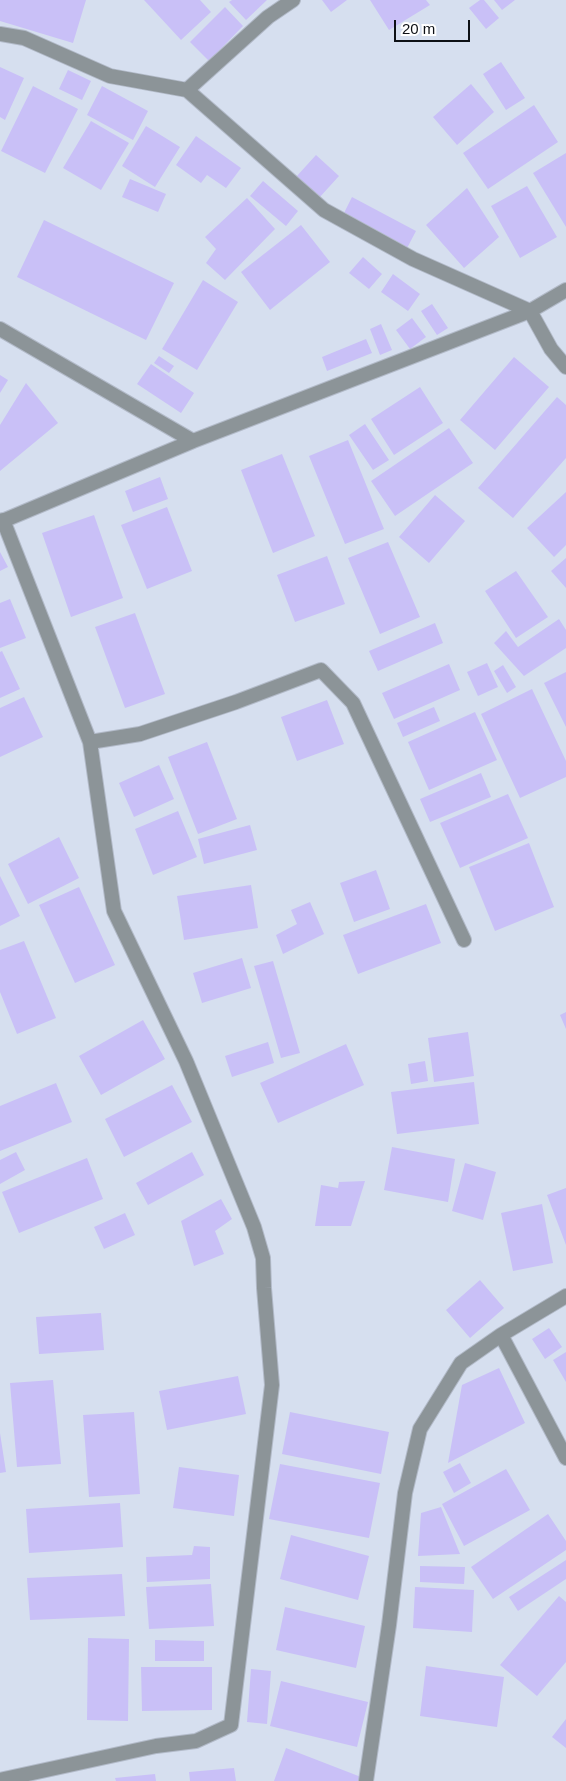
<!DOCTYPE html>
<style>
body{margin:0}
#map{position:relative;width:566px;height:1781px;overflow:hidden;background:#d6dfef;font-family:Arial,sans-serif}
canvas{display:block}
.scale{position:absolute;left:394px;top:20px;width:76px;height:22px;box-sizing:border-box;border:2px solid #0d1015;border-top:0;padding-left:6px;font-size:15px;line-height:18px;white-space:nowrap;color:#0d1015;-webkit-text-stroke:4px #fff;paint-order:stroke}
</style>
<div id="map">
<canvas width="566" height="1781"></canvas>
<div class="scale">20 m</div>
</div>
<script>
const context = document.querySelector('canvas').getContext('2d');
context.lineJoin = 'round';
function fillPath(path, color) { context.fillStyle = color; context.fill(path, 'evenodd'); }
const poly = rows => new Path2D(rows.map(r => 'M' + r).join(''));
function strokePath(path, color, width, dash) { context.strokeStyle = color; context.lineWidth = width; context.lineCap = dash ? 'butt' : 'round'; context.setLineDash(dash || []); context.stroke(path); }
fillPath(poly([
 [0,0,86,0,73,43,0,21],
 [144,0,200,0,211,12,181,40],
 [232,0,267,0,246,20,229,2],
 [322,0,347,0,331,12],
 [370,0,426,0,430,5,389,30],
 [480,0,484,0,499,18,486,29,469,8],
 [494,0,515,0,502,10],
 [225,7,243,26,209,61,190,42],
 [501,62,525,98,506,110,483,74],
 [0,67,24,78,5,120,0,117],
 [68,70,91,81,82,100,59,89],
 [471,84,494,112,457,145,433,117],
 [33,86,78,109,45,173,1,151],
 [102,86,148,111,133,140,87,115],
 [534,105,558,142,488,189,463,153],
 [91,121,129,143,101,190,63,168],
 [146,126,180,147,155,187,122,166],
 [196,136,241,168,226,188,207,175,201,183,176,165],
 [566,153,566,227,533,173],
 [316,155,339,176,319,198,296,177],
 [130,179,166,194,158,212,122,197],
 [263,181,298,211,286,226,250,196],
 [527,186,557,237,520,258,491,206],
 [467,188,499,237,464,268,426,225],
 [352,197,416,231,405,252,341,219],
 [247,198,275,229,225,280,206,263,216,249,205,237],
 [44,220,174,283,146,340,17,277],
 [301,225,330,262,270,310,241,272],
 [363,257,382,274,369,289,349,273],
 [393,274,420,294,408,311,381,292],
 [203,280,238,302,197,370,162,349],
 [432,304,448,328,437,335,421,311],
 [412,318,426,337,410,349,396,330],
 [381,324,392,350,380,355,370,329],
 [366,339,372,353,327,371,322,357],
 [159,356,174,366,169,373,154,363],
 [514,357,549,387,495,450,460,420],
 [151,364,194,393,181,413,137,384],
 [0,375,8,380,0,393],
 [26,383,58,423,0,471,0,425],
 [420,387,443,423,394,455,371,419],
 [557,397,566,405,566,458,513,518,478,488],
 [365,424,389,460,373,470,349,435],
 [449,428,473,463,395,516,371,481],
 [348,440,384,529,345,544,309,456],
 [282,454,315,536,273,553,241,470],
 [160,477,168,499,133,512,125,491],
 [566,492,566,545,554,557,527,528],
 [435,495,465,521,429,563,399,537],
 [167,507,192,571,147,589,121,525],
 [94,515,123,598,71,617,42,533],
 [388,542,420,617,380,634,348,558],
 [0,552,8,567,0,571],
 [327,556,345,604,295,622,277,575],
 [566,558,566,588,551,571],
 [516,571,548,617,516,638,485,591],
 [10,599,26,638,0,648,0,603],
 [135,613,165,694,125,708,95,627],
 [559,619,566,630,566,648,524,676,494,643,506,631,518,647],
 [435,623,443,643,378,671,369,651],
 [2,651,20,689,0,698,0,652],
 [487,663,498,687,478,696,467,672],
 [449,664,460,690,394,719,382,693],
 [503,665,516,687,507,693,494,671],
 [566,672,566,727,544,683],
 [532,689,566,761,566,777,520,798,481,714],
 [24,697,43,737,0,757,0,708],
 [327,700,344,744,297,761,281,717],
 [434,707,440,721,403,737,397,723],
 [475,712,497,760,429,790,408,742],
 [207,742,237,819,198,834,168,757],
 [159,765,174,799,134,817,119,783],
 [481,773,491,797,430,822,420,799],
 [508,794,528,838,460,868,440,823],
 [178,811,197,857,153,875,135,829],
 [250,825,257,850,204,864,198,839],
 [59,837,79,878,28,904,8,864],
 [529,843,554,907,495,931,469,867],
 [376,870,390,909,354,922,340,883],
 [0,876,20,916,0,926],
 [251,885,258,928,184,940,177,896],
 [79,887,115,965,75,983,39,905],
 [310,902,324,934,283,954,276,935,297,924,291,910],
 [426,904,441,943,358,974,343,935],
 [24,941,56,1018,17,1034,0,992,0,950],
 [242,958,251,988,202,1003,193,973],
 [273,961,300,1053,281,1058,254,966],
 [566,1012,566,1029,560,1015],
 [143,1020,165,1059,101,1095,79,1056],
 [468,1032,474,1076,434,1082,428,1038],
 [268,1042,274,1063,232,1077,225,1056],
 [346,1044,364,1085,278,1123,260,1083],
 [425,1061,428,1081,411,1084,408,1064],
 [474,1082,479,1124,397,1134,391,1092],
 [56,1083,72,1122,0,1151,0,1106],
 [172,1085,192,1122,124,1157,105,1119],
 [392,1147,455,1159,448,1202,384,1190],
 [16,1152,25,1170,0,1184,0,1160],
 [192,1152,204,1175,148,1205,136,1183],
 [87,1158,103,1199,19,1233,2,1192],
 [465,1163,496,1172,483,1220,452,1211],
 [365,1181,351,1226,315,1226,321,1185,338,1188,339,1182],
 [566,1188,566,1245,547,1195],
 [221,1199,232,1219,215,1231,224,1254,194,1266,181,1221],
 [542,1204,553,1263,513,1271,501,1213],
 [125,1213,135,1235,104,1249,94,1227],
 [480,1280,504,1308,470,1338,446,1310],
 [101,1313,104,1350,39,1354,36,1317],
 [549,1328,562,1347,545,1359,532,1339],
 [566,1352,566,1382,553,1360],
 [499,1368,525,1423,448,1463,462,1385],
 [238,1376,246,1414,167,1430,159,1391],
 [53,1380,61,1464,17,1467,10,1383],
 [134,1412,140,1494,89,1497,83,1415],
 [290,1412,389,1432,381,1474,282,1454],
 [0,1433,6,1472,0,1473],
 [460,1463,471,1483,454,1493,443,1472],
 [280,1464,380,1483,369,1538,269,1519],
 [179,1467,239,1475,234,1516,173,1508],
 [506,1469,530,1510,464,1546,442,1504],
 [120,1503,123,1547,29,1553,26,1509],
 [441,1507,460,1554,418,1556,421,1513],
 [548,1514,566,1541,566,1550,493,1599,471,1567],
 [291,1535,369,1556,358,1600,280,1579],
 [194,1546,210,1547,210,1579,147,1582,146,1557,192,1555],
 [566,1560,566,1579,518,1611,509,1597],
 [420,1566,465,1567,464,1584,420,1582],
 [122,1574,125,1616,30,1620,27,1578],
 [211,1584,214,1626,149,1629,146,1587],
 [415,1587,474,1590,472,1632,413,1628],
 [559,1596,566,1602,566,1662,537,1696,500,1665],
 [285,1607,365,1626,356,1668,276,1650],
 [88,1638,129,1639,128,1721,87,1720],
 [155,1640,204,1641,204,1661,155,1661],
 [426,1666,504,1677,497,1727,420,1716],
 [141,1667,212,1667,212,1710,142,1711],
 [251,1669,271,1671,267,1724,247,1722],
 [281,1681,368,1702,357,1747,270,1726],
 [566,1719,566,1748,552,1737],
 [286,1748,361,1777,360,1781,274,1781],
 [234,1768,236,1781,190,1781,189,1772],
 [155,1774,156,1781,116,1781,115,1778]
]), '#c9c0f7');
const minor = poly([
 [0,34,24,38,110,76,187,90,324,210,413,259,530,311,551,349,566,367],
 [187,90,268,17,293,0],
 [0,329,193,441],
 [0,522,193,441,530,311,566,290],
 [90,742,140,734,236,702,321,670,353,703,464,940],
 [501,1335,566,1458],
 [0,1780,156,1746,196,1741,231,1725,272,1385,264,1288,263,1258,254,1227,186,1061,114,911,90,742,3,520],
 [366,1781,389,1625,405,1493,420,1429,461,1363,501,1335,566,1296]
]);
strokePath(minor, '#b2bac8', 16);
strokePath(minor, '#8c9498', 14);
</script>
